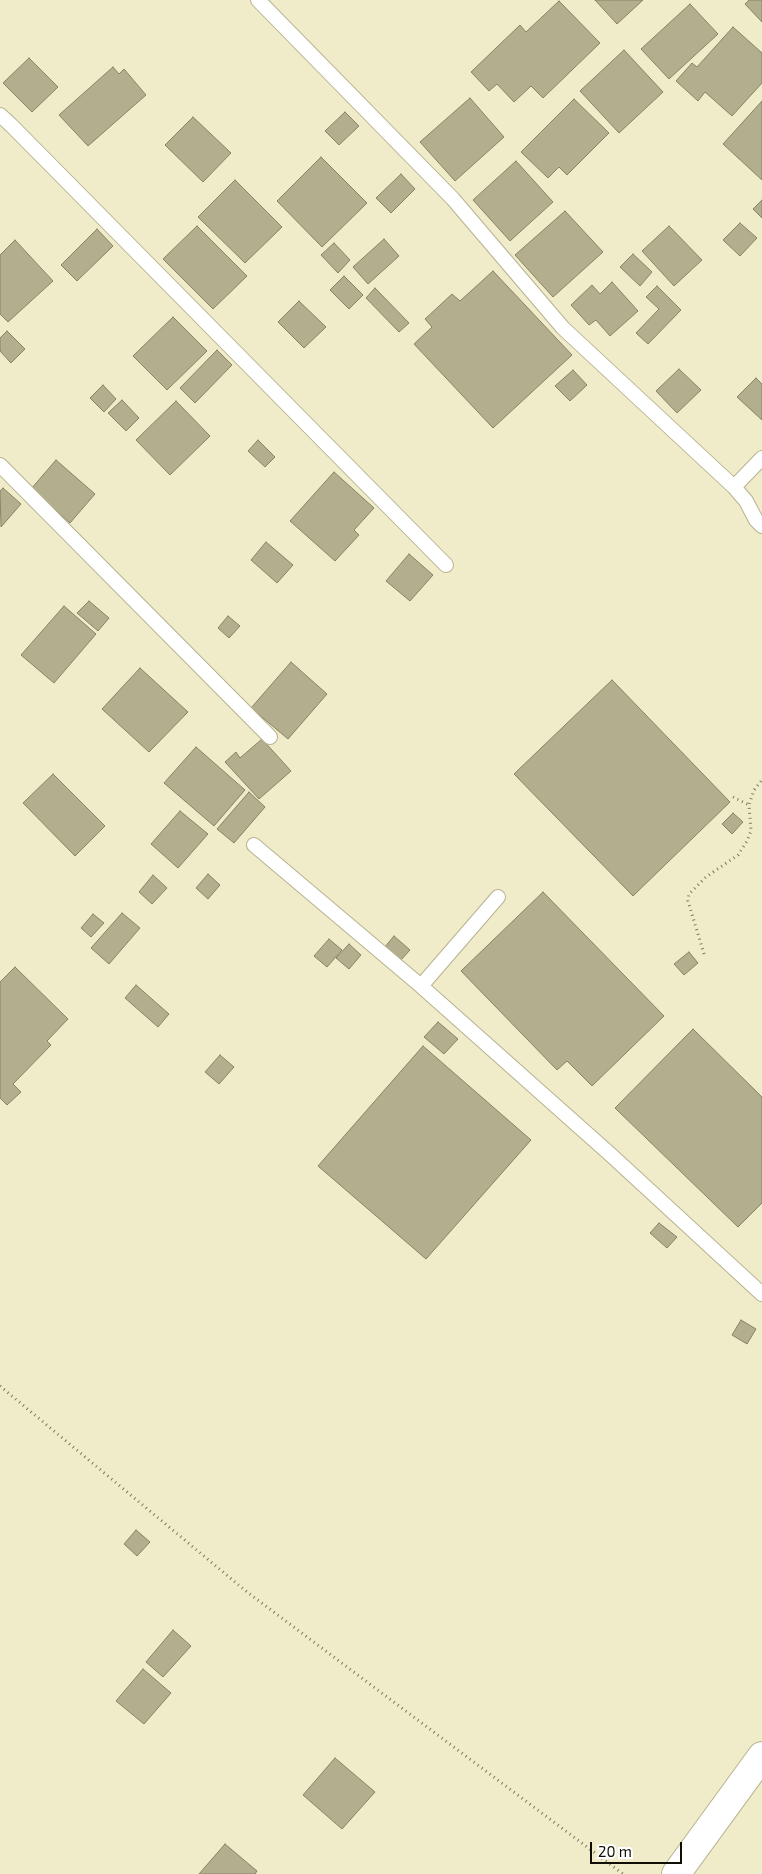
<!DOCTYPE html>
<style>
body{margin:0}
#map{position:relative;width:762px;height:1874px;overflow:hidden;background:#f0ebc8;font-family:"Exo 2",sans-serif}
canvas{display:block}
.scale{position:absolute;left:590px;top:1842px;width:92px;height:22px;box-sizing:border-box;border:2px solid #110f04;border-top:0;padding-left:6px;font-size:15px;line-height:18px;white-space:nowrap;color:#110f04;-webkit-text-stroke:4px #fff;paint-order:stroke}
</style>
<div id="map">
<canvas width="762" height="1874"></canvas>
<div class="scale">20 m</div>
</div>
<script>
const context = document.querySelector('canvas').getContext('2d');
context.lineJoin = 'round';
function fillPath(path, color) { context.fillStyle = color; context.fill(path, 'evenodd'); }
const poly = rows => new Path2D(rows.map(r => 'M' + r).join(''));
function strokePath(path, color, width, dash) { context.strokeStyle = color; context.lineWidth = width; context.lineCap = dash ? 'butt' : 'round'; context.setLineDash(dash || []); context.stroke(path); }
const building = poly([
 [595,0,643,0,617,24,595,0],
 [749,0,762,0,762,22,745,4,749,0],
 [559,1,600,43,543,98,531,86,514,102,497,84,489,91,471,72,520,25,526,32,559,1],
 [690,4,718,34,669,79,641,49,690,4],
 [733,27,762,53,762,83,732,116,705,92,698,101,676,81,692,63,697,67,733,27],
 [624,50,663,92,619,133,580,91,624,50],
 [29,58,58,87,32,112,3,83,29,58],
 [113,67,119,74,124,69,146,95,88,146,59,115,113,67],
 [470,98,504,137,455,181,420,142,470,98],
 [574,99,609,133,567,175,559,167,548,178,521,152,574,99],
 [762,101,762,180,723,144,762,101],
 [345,112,359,126,339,145,325,131,345,112],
 [193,117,231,153,203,182,165,145,193,117],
 [321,157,367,203,322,247,277,201,321,157],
 [516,161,553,202,510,241,473,200,516,161],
 [401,174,415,189,391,213,376,198,401,174],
 [235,180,282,227,245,263,198,217,235,180],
 [762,200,762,218,753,209,762,200],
 [565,211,603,252,553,297,515,255,565,211],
 [740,223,757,238,740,256,723,240,740,223],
 [197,226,247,276,213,309,163,259,197,226],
 [669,226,702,260,674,286,642,251,669,226],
 [97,229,113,246,77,281,61,265,97,229],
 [384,239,399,256,368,284,353,267,384,239],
 [15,240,53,281,8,322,0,314,0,255,15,240],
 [334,243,350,260,338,273,321,255,334,243],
 [633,254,652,272,640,286,620,267,633,254],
 [493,271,572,355,493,428,414,344,432,327,425,319,452,294,460,301,493,271],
 [344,276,363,295,349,309,330,290,344,276],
 [612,282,638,311,610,336,596,320,589,325,571,305,592,285,600,294,612,282],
 [657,286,681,310,648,344,636,333,659,309,646,297,657,286],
 [375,288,409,323,399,332,366,298,375,288],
 [299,301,326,327,304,348,278,322,299,301],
 [173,317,207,351,167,390,133,356,173,317],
 [7,331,25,349,11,363,0,351,0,338,7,331],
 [217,350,232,365,195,403,180,388,217,350],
 [679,369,701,390,677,413,656,391,679,369],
 [573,370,587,385,570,401,555,386,573,370],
 [756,378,762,384,762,420,737,397,756,378],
 [103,385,116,399,104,412,90,398,103,385],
 [122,400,139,418,126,431,108,413,122,400],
 [176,401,210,436,170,475,136,440,176,401],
 [258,440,275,457,265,467,248,451,258,440],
 [56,460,95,494,70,523,31,489,56,460],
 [334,472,374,508,354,530,359,535,335,561,290,521,334,472],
 [3,488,21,504,1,527,0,491,3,488],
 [266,542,293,565,277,583,251,560,266,542],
 [409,554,433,575,410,601,386,581,409,554],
 [89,601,109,618,98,631,77,613,89,601],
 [64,606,96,634,54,683,21,655,64,606],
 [228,616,240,626,229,638,218,628,228,616],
 [291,662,327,694,288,739,251,708,291,662],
 [140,668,188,712,149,752,102,709,140,668],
 [612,680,730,802,633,896,514,774,612,680],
 [262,739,291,771,259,799,225,762,236,752,240,758,262,739],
 [196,747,245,790,214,826,164,783,196,747],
 [53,774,105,826,75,856,23,803,53,774],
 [249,792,265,807,234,843,217,829,249,792],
 [180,811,208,834,178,868,151,844,180,811],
 [733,813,743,822,732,834,722,824,733,813],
 [208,874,220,885,208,899,196,888,208,874],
 [153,875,167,888,152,904,139,892,153,875],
 [543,892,664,1016,592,1086,567,1061,557,1070,461,971,543,892],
 [122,913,140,928,109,964,91,948,122,913],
 [93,914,104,923,91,937,81,928,93,914],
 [394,936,410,950,400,961,384,948,394,936],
 [329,939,342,950,327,967,314,956,329,939],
 [349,944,361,955,349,969,336,958,349,944],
 [689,952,698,963,684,975,674,964,689,952],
 [15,967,68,1019,47,1041,51,1045,13,1084,21,1092,7,1105,0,1098,0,982,15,967],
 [136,985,169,1014,158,1027,125,998,136,985],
 [438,1022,458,1039,444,1054,424,1037,438,1022],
 [693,1029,762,1097,762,1203,738,1227,615,1108,693,1029],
 [423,1046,531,1140,426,1259,318,1166,423,1046],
 [220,1055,234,1067,219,1084,205,1072,220,1055],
 [659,1223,677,1237,667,1248,650,1233,659,1223],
 [741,1320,756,1329,747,1344,732,1335,741,1320],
 [136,1530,150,1542,137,1556,124,1544,136,1530],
 [173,1630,191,1646,163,1677,146,1662,173,1630],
 [143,1669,171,1693,144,1724,116,1701,143,1669],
 [335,1758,375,1792,342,1829,303,1795,335,1758],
 [225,1844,257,1871,255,1874,199,1874,225,1844]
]);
fillPath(building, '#b3ae8d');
strokePath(building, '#878363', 1);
const service = poly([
 [258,0,453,199,563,328,734,487,762,458],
 [0,115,11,125,446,565],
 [0,465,270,737],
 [734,487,746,501,756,520,762,526],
 [254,845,421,986,611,1155,762,1294],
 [421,986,498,897]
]);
const minor = poly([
 [676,1874,762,1756]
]);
strokePath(service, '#b7b290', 16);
strokePath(minor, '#b7b290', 30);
strokePath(poly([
 [733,797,749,805],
 [704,954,688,901,689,894,706,877,738,855,747,841,751,831,749,805,754,790,762,780],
 [0,1386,247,1592,623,1874]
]), '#7c7962', 3, [1, 4]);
strokePath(service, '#fff', 14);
strokePath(minor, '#fff', 28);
</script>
